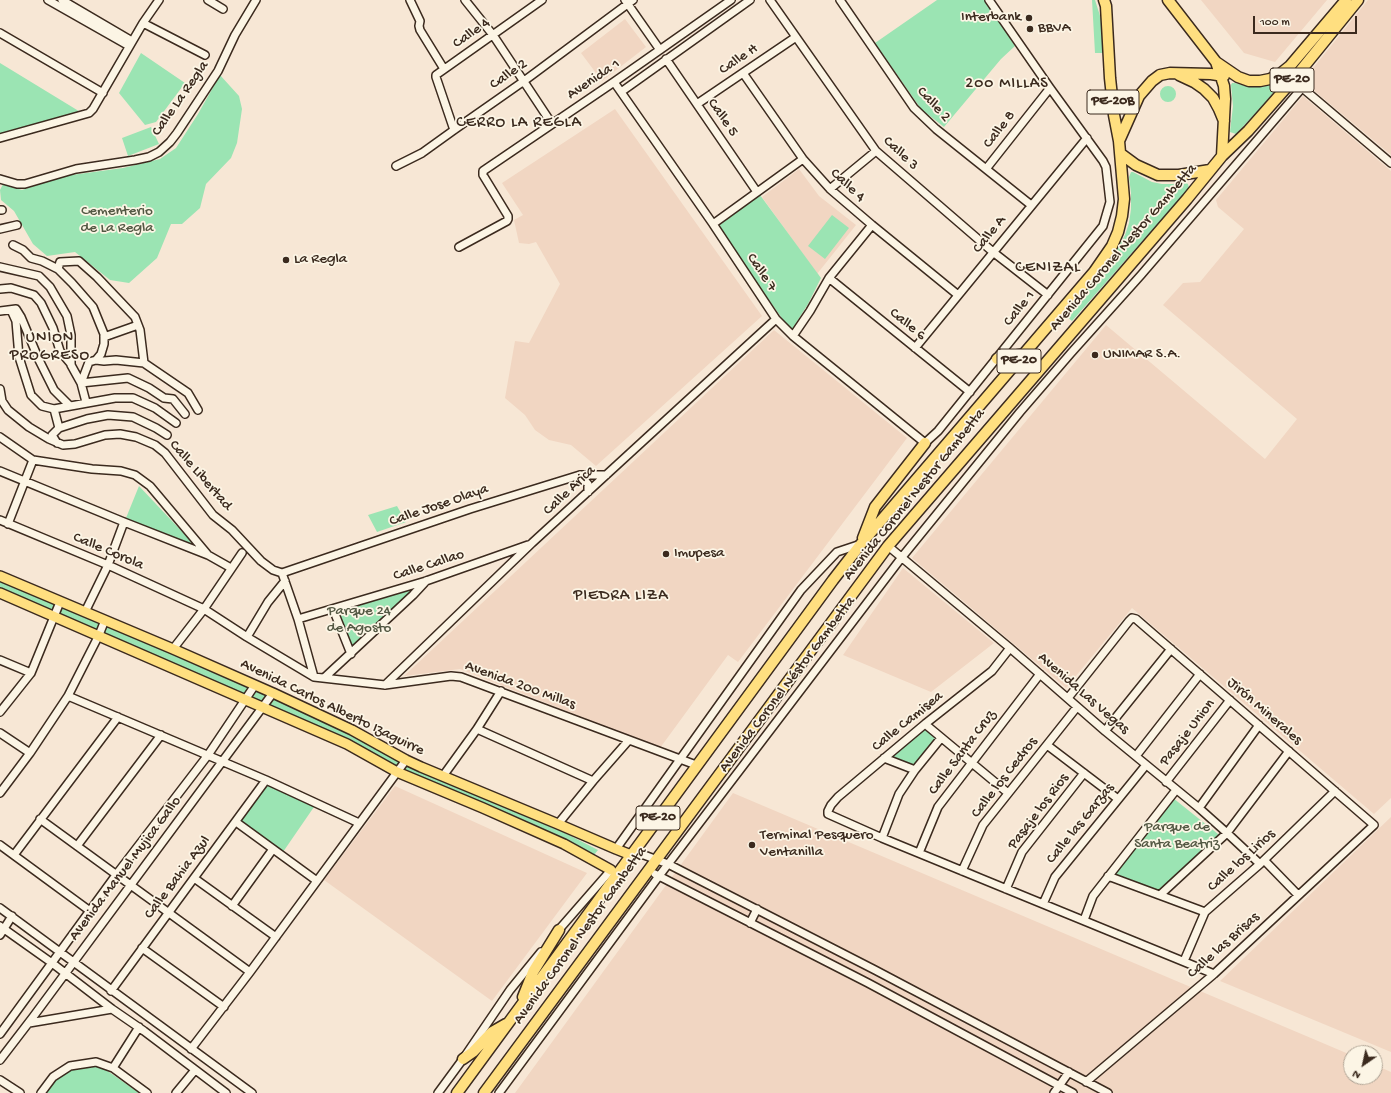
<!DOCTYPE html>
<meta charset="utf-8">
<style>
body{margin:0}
#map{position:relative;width:1391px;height:1093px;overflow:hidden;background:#f7e7d5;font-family:"Gochi Hand",sans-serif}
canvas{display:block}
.north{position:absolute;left:1343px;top:1045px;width:40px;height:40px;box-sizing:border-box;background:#fcf5e5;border:1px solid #afa495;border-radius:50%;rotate:214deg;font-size:11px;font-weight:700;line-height:16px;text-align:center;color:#3b2a1e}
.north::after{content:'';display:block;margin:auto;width:14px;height:18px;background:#3b2a1e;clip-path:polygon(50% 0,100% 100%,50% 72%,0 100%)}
.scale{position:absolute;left:1253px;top:16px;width:104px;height:18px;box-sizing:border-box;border:2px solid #3b2a1e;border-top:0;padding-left:5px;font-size:12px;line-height:14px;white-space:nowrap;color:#3b2a1e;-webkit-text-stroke:3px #fcf5e5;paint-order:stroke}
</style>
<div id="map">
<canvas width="1391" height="1093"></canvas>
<div class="north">N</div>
<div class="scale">100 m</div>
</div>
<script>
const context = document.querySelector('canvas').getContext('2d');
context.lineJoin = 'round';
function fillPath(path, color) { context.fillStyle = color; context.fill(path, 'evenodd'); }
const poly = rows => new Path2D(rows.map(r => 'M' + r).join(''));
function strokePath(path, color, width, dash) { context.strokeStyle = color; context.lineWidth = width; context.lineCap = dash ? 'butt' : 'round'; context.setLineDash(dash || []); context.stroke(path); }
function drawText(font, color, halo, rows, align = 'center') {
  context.font = font + ' "Gochi Hand",sans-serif'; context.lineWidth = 3.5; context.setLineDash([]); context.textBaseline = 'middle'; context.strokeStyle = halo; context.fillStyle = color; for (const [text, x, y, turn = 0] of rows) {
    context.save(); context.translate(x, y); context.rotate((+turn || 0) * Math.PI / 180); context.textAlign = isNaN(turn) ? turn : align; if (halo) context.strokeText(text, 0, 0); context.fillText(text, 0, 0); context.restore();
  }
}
fillPath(poly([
 [1201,0,1327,0,1275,62,1244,53],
 [1368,0,1391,0,1391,155,1305,83,1309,73],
 [625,19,646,47,602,81,581,53],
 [1303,96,1391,171,1391,798,1374,814,1132,608,1066,688,912,558,1106,325,1265,459,1297,419,1163,305,1183,283,1200,282,1244,229,1218,207,1216,200],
 [615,109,762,316,596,466,571,445,549,440,535,430,525,415,505,398,515,341,529,343,560,284,536,242,529,244,519,243,514,220,523,215,502,183],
 [799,169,819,196,856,225,817,274,762,197],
 [774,330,907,438,738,662,728,655,660,748,460,669,404,676],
 [903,568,994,643,931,692,843,655],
 [395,786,587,873,492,1001,324,880],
 [733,793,1351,1055,1351,1077,1375,1077,1375,1065,1391,1072,1391,1093,515,1093],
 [1391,817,1391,1052,1220,981]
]), '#f1d6c2');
fillPath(poly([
 [937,0,985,0,1015,46,1001,59,944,127,921,109,875,43],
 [1092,0,1095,0,1102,22,1103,53,1095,53],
 [141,53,185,83,156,122,145,125,119,93],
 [0,63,82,113,0,135],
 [1289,73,1264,104,1236,134,1230,132,1233,106,1231,85,1232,83,1235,83,1249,87,1268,86,1278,81],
 [220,75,239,96,242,109,237,143,231,158,206,184,200,208,182,224,171,224,157,258,129,283,110,280,75,252,47,256,33,244,14,211,1,200,0,190,3,184,22,190,64,176,123,168,160,159,176,148,198,114],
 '1160 94a8 8 0 1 1 16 0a8 8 0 1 1-16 0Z',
 [151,127,159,144,128,156,122,138],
 [1131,172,1133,172,1152,182,1162,184,1173,184,1184,182,1188,184,1189,188,1072,321,1065,315,1111,259,1125,235,1129,223,1131,209,1131,193,1129,177],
 [760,195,821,278,808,304,791,331,717,227],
 [832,215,849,228,825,259,808,246],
 [139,486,189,539,191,542,190,544,186,544,126,518],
 [397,506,406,522,377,532,368,515],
 [0,581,183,659,351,733,414,769,567,834,598,850,594,855,564,838,412,774,349,740,188,669,0,588],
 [408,590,411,593,352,648,338,614,340,610],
 [924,730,927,730,936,740,913,769,891,757],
 [267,784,316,804,283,852,240,820],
 [1173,798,1218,834,1218,836,1158,892,1115,875,1115,873],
 [91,1065,101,1067,112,1074,139,1093,45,1093,57,1079,66,1072,80,1067]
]), '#9be4b3');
const minor = poly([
 [48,0,129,46],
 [62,0,132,41],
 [208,0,223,9],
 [410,0,420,21,419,26,420,30,444,69],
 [465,0,493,35,552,124],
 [625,0,660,50],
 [770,0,876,151,993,252,1048,295],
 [840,0,914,108,936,129,1031,205],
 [143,23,205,55],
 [0,33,103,93],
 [666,59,757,192],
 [743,73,803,159,830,189,872,225,958,295],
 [1293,80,1391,163],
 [614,82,713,224,776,319,793,336,925,443,938,431,1103,226,1110,202,1106,167,1103,161,1050,88,989,0],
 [621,92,750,0],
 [697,104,796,37],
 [454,130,436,77,436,75,542,0],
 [0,138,89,113,93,109,143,23,159,0],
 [396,166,422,153,454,130,524,81,633,0],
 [986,169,1050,88],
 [0,179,17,184,25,184,76,169,135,160,149,157,159,152,170,142,177,133,218,71,235,35,256,0],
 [830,189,876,151],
 [0,210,2,210],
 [713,224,803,159],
 [0,229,17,225],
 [13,245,23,250,31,258,42,261,58,269,72,283,93,307,104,334,104,344,101,354,96,360,89,362,81,383,86,402],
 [459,247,507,221,508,219,508,216,483,175,483,171,614,82,731,0],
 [0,267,39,276,50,287,67,316,71,335,71,365,81,383,128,378,149,388,164,398,173,399,185,414],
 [58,269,60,262,79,261,97,277,135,317,140,330,144,363],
 [829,278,970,392],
 [0,289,11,288,34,295,41,303,53,328,60,351,71,364],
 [11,310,16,321,19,357,31,395,42,406,54,409],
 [0,311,16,309,21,317,39,360,54,390,70,406],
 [793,336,810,311,829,278,872,225],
 [104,337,138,325],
 [915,348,1087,138],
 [96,360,104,361,116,360,144,363,188,393,198,410],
 [0,389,2,401,8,410,29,427,49,439,63,445,75,444,105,435,120,434,136,437,155,445,165,453,213,515,232,530,261,561,273,570,282,573],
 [59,428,54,409,115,398,133,398,155,408,176,423],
 [0,437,33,460,92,469,121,471,135,475,150,486,208,555],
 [57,443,52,435,59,428,87,419,108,415,133,417,156,428,167,435],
 [0,471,124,522,208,555,231,568],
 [580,475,588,484,588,492],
 [0,520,108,565,204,609,247,637,314,677,385,685,451,676,461,677,696,765],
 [8,524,33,460],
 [888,546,1010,648,1105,731,1199,808,1227,833,1260,864],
 [282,573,470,509,580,475,606,475],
 [282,573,298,619,314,677],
 [333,609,351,654],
 [85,612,108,565,124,522],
 [298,619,426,581,528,545],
 [247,637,268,602,285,581],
 [1010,648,992,671,925,724,838,797,831,805,828,811,828,814,882,838,1214,974],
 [173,649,204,609,242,553],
 [0,660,31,673],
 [324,678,413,595,426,581],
 [385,685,532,543,776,319],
 [68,696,266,780,359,823],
 [1068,698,1129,621,1132,618,1136,619,1374,825,1214,974,1086,1082],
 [0,712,31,673,60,602],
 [925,724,1008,793],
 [477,729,593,781],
 [1105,731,1171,649],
 [0,733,30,753],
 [1047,745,1118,799],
 [1136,756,1200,674],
 [884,758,915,770],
 [443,776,477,729,501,691],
 [1166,782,1230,700],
 [0,793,30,753,68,696,99,635,105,620],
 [1199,808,1259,725],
 [40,819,250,972],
 [236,822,317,881],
 [558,824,593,781,629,740],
 [882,838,899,794,915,770,941,738],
 [0,845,90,911],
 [77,846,161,735],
 [616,849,801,590,837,552,861,544],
 [919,853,938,807,1040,674],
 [14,855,118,717],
 [631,855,644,855,668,864,875,970,1108,1093],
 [1264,860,1298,895],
 [962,871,983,825,1077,707],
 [655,874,868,983,1073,1093],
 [1108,876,1205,912],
 [194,878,276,937],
 [1006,889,1022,852,1084,773],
 [1160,895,1227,833,1289,751],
 [1043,904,1055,877,1146,765],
 [232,906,273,849],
 [0,908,252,1093],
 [1084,920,1093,896,1176,790],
 [750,923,757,909],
 [0,926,52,963,112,1009,144,1031,226,1093],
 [556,933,611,870],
 [0,935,12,916],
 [142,948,224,1007],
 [1184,961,1205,912,1260,864,1335,791],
 [111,991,266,780],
 [29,1023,112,1009],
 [0,1034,116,875,208,755,255,685],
 [191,1049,250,972,406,760],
 [0,1060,33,1017,273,693],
 [113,1068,139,1027],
 [0,1080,20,1093],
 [41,1093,53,1077,70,1066,96,1062,113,1068,147,1093],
 [176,1093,195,1070],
 [438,1093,463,1059,510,990,541,952],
 [499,1093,659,876,902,557,1020,412,1071,353,1141,275,1302,88],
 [1054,1093,1069,1072]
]);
const major = poly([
 [0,576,173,649,273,693,352,730,406,760,421,767,558,824,616,849,631,855],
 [0,593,347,744,397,772,483,808,564,844,611,870]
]);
const highway = poly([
 [1168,0,1216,62,1224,86,1225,99,1222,156],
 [1216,62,1238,77,1249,81,1260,81,1270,79,1280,74,1290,66,1346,0],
 [1179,75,1194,82,1204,89,1213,98,1219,109,1224,121],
 [1119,141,1139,96,1152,81,1160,75,1170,73,1211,74,1224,76],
 [1121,154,1136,165,1158,175,1179,175,1210,170],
 [997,359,1025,354],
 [863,538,875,507,925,443],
 [523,997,533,972,559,930],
 [463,1059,473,1052,492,1032,506,1024],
 [457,1093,833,580,861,544,1094,272,1112,246,1118,232,1122,216,1124,199,1119,141,1114,115,1110,78,1106,6,1104,0],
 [484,1093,888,546,1187,199,1222,156,1248,131,1293,80,1358,0]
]);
strokePath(minor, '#3b2a1e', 10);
strokePath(major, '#3b2a1e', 12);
strokePath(highway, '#3b2a1e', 13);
strokePath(minor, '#fcf5e5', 7);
strokePath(major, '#ffdf80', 9);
strokePath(highway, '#ffdf80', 10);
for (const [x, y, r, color] of [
 [1029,18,4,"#3b2a1e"],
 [1030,29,4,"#3b2a1e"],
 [286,260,4,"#3b2a1e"],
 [1095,355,4,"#3b2a1e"],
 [666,554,4,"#3b2a1e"],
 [752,845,4,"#3b2a1e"]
]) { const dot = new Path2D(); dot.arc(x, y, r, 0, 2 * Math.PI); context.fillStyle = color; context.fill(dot); strokePath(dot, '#fcf5e5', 1.5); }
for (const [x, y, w] of [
 [1292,80,44],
 [1113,102,52],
 [1019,361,44],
 [658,818,44]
]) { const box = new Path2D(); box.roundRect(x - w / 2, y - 12, w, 24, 3); context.fillStyle = '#fcf5e5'; context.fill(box); strokePath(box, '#3b2a1e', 1); }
drawText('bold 14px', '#3b2a1e', null, [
 ["PE-20",1292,80],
 ["PE-20B",1113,102],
 ["PE-20",1019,361],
 ["PE-20",658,818]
]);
drawText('15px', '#3b2a1e', '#fcf5e5', [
 ["Interbank",1021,18,"right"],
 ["BBVA",1038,29],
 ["La Regla",294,260],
 ["UNIMAR S.A.",1103,355],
 ["Imupesa",674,554],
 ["Terminal Pesquero",760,836],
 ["Ventanilla",760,853]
], 'left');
drawText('15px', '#3b2a1e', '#fcf5e5', [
 ["Calle 4",472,34,-35],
 ["Calle H",739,60,-34],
 ["Calle 2",509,75,-35],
 ["Avenida 1",594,80,-34],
 ["Calle La Regla",181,99,-55],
 ["Calle 2",933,105,47],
 ["Calle 5",722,118,55],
 ["Calle 8",1000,130,-52],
 ["Calle 3",900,154,43],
 ["Calle 4",847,186,43],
 ["Calle A",990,235,-51],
 ["Avenida Coronel Nestor Gambetta",1124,248,-49],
 ["Calle 7",761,273,56],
 ["Calle 1",1020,309,-51],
 ["Calle 6",907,325,39],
 ["Calle Libertad",200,476,49],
 ["Calle Arica",570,491,-43],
 ["Avenida Coronel Nestor Gambetta",915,495,-51],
 ["Calle Jose Olaya",439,506,-19],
 ["Calle Corola",108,552,23],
 ["Calle Callao",429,566,-18],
 ["Avenida Coronel Néstor Gambetta",788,685,-53],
 ["Avenida 200 Millas",520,686,20],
 ["Avenida Las Vegas",1083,694,41],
 ["Avenida Carlos Alberto Izaguirre",332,708,26],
 ["Jirón Minerales",1264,712,41],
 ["Calle Camisea",908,722,-39],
 ["Pasaje Union",1188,733,-52],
 ["Calle Santa Cruz",963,753,-53],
 ["Calle los Cedros",1005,778,-52],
 ["Pasaje los Rios",1039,812,-53],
 ["Calle las Garzas",1081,824,-51],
 ["Calle los Lirios",1242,861,-42],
 ["Avenida Manuel Mujica Gallo",126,869,-53],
 ["Calle Bahia Azul",178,878,-53],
 ["Avenida Coronel Nestor Gambetta",581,936,-54],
 ["Calle las Brisas",1224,946,-42]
]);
drawText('15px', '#535843', '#fcf5e5', [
 ["Cementerio",117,212],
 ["de La Regla",117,229],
 ["Parque 24",359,612],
 ["de Agosto",359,629],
 ["Parque de",1177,828],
 ["Santa Beatriz",1177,845]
]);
context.letterSpacing = '1px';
drawText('16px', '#3b2a1e', '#fcf5e5', [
 ["200 MILLAS",1007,85],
 ["CERRO LA REGLA",519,124],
 ["CENIZAL",1048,269],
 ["UNION",50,339],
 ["PROGRESO",50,357],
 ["PIEDRA LIZA",621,597]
]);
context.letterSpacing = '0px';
</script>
